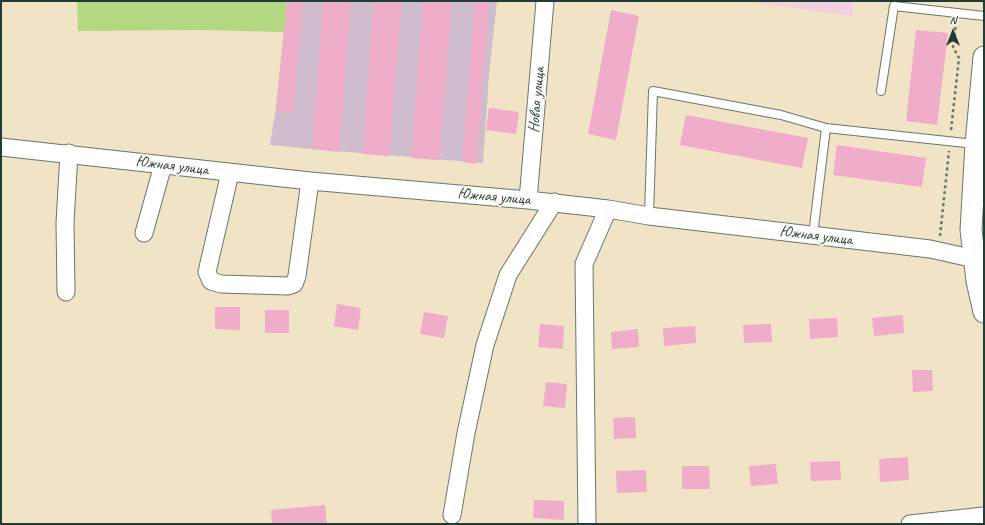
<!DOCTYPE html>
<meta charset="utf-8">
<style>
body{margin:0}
#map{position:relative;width:985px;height:525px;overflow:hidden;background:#f1e3c6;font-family:Caveat,sans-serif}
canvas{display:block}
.frame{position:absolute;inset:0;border:2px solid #1f3d34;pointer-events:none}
.north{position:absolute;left:933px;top:12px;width:40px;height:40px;-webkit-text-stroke:3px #fdfcf7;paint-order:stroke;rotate:0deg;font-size:11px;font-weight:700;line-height:16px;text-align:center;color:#1f3d34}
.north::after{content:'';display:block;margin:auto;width:14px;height:18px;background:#1f3d34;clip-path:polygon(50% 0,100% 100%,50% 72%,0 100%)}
</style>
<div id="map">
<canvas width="985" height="525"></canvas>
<div class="frame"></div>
<div class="north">N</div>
</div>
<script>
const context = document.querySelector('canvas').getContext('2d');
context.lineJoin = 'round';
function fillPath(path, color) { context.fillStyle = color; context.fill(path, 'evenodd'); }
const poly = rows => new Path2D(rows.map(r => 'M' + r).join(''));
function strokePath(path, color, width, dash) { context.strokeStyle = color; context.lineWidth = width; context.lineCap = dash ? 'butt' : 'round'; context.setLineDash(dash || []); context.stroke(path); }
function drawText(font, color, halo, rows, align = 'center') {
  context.font = font + ' Caveat,sans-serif'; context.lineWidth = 3.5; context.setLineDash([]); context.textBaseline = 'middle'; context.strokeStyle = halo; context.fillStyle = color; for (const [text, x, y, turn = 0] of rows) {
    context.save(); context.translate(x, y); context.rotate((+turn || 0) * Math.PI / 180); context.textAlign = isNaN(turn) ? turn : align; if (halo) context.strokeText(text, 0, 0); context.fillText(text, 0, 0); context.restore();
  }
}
fillPath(poly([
 [745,1,854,1,852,16]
]), '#f3cfdf');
fillPath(poly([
 [287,1,497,1,489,75,483,163,312,149,270,145,273,125,275,115]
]), '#cfbdce');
fillPath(poly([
 [77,1,287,1,285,32,200,30,78,31]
]), '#b3d881');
fillPath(poly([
 [287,1,303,1,293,112,276,111],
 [323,1,351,1,339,152,312,149],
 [374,1,402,1,389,156,362,154],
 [423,1,452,1,439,160,411,158],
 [475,1,489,1,476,164,462,162],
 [611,10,639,16,616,140,588,134],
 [916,30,948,33,937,125,906,121],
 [489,108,519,112,516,134,486,130],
 [686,115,808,138,802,168,680,145],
 [837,145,926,158,922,187,833,175],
 [337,304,361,308,358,330,334,326],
 [215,307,240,307,240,330,215,329],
 [265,310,289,310,289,333,265,333],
 [424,312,448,316,444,338,420,334],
 [903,315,904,333,874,336,872,318],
 [837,318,838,337,810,339,809,319],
 [540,324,564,326,563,349,538,347],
 [771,324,772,342,744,343,743,325],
 [695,326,696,343,664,346,663,328],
 [638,329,639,347,612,349,611,332],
 [912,370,932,370,933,391,913,392],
 [546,382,567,384,565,408,543,406],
 [635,417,636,438,614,439,613,418],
 [908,457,909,480,880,482,879,459],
 [840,461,841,480,811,481,810,462],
 [776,464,778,484,751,486,749,466],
 [682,466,709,466,710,489,682,489],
 [646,470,647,492,617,493,616,471],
 [534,500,564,501,564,520,533,518],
 [325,505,327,524,272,524,271,510]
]), '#efadca');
const service = poly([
 [881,91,894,6,984,16],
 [649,216,653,91,781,115,826,128,975,144],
 [813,235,826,128]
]);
const minor = poly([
 [1,147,310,181,528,200,608,209,649,216,930,249,975,259,984,265],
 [230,173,207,272,211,281,221,284,288,286,294,284,297,276,310,181],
 [528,200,545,1],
 [144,233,163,165],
 [66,292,65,223,69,153],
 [452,515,466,433,485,345,508,275,554,202],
 [587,524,584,264,608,209],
 [910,524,984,516]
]);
const tertiary = poly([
 [984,57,976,144,971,230,977,281,984,312]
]);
strokePath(service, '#687767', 10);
strokePath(minor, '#687767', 19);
strokePath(tertiary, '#687767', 23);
strokePath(poly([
 [951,130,959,58,953,47,956,23],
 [940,236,949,151]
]), '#687767', 2.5, [3, 3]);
strokePath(service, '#fff', 8);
strokePath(minor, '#fff', 17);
strokePath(tertiary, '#fff', 21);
drawText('16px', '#1f3d34', '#fdfcf7', [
 ["Новая улица",537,100,-85],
 ["Южная улица",172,166,7],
 ["Южная улица",494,197,5],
 ["Южная улица",816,236,7]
]);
</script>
